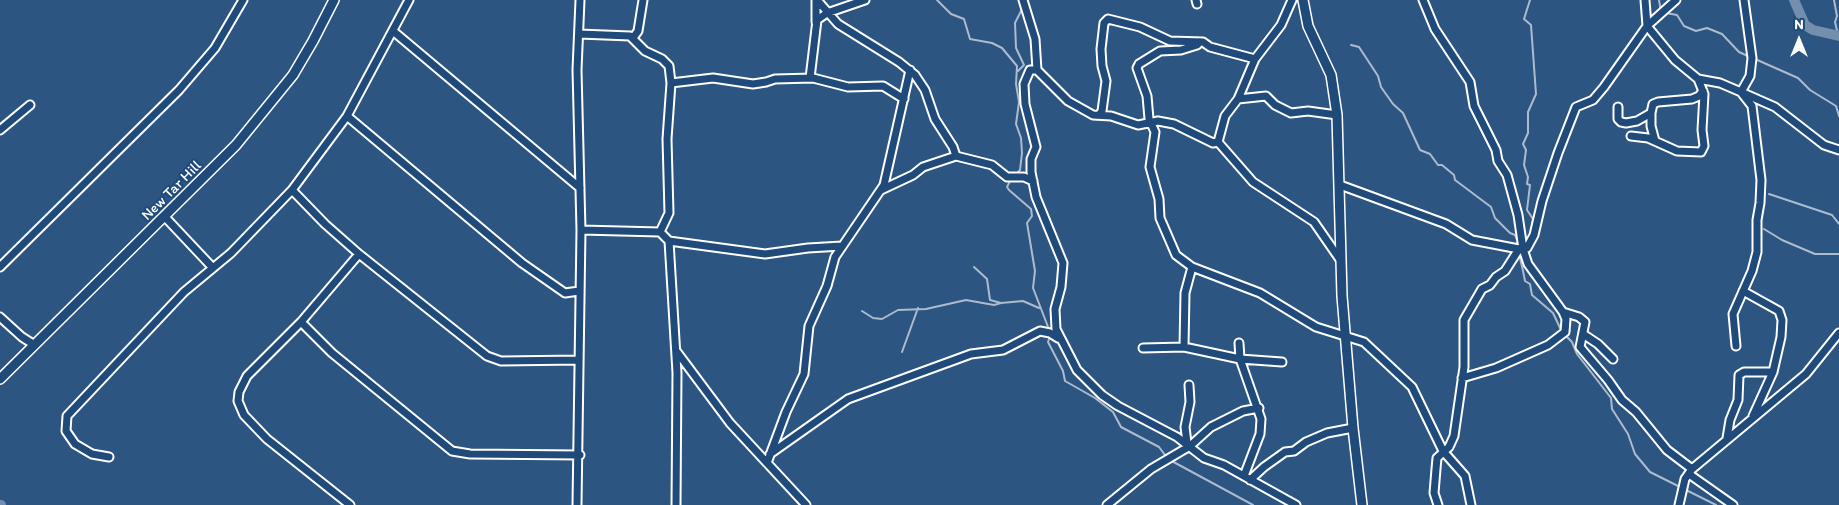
<!DOCTYPE html>
<style>
body{margin:0}
#map{position:relative;width:1839px;height:505px;overflow:hidden;background:#2c5582;font-family:Itim,sans-serif}
canvas{display:block}
.north{position:absolute;left:1774px;top:15px;width:50px;height:50px;-webkit-text-stroke:4px #1f4a7a;paint-order:stroke;rotate:0deg;font-size:14px;font-weight:700;line-height:20px;text-align:center;color:#fff}
.north::after{content:'';display:block;margin:auto;width:18px;height:22px;background:#fff;clip-path:polygon(50% 0,100% 100%,50% 72%,0 100%)}
</style>
<div id="map">
<canvas width="1839" height="505"></canvas>
<div class="north">N</div>
</div>
<script>
const context = document.querySelector('canvas').getContext('2d');
context.lineJoin = 'round';
const poly = rows => new Path2D(rows.map(r => 'M' + r).join(''));
function strokePath(path, color, width, dash) { context.strokeStyle = color; context.lineWidth = width; context.lineCap = dash ? 'butt' : 'round'; context.setLineDash(dash || []); context.stroke(path); }
function drawText(font, color, halo, rows, align = 'center') {
  context.font = font + ' Itim,sans-serif'; context.lineWidth = 4; context.setLineDash([]); context.textBaseline = 'middle'; context.strokeStyle = halo; context.fillStyle = color; for (const [text, x, y, turn = 0] of rows) {
    context.save(); context.translate(x, y); context.rotate((+turn || 0) * Math.PI / 180); context.textAlign = isNaN(turn) ? turn : align; if (halo) context.strokeText(text, 0, 0); context.fillText(text, 0, 0); context.restore();
  }
}
strokePath(poly([
 [937,0,951,14,964,19,970,39,992,43,1002,48,1017,66,1016,84,1019,102,1016,124,1021,138,1022,153,1020,170,1016,174],
 [1659,0,1661,12],
 [1834,0,1837,16,1835,22,1838,35],
 [1666,13,1677,15,1684,26,1696,31,1707,28,1722,34,1739,52,1750,57],
 [1351,45,1359,47,1378,76,1381,87,1393,104,1403,113,1420,150,1430,154,1438,165,1442,165,1454,175,1455,180,1491,207,1495,218,1510,233,1515,235,1520,246],
 [1755,59,1798,78,1810,90,1836,106,1839,116],
 [1018,71,1024,65,1016,48,1015,23,1023,7],
 [1011,179,1007,187,1009,190,1031,209,1032,216,1027,223,1035,271,1033,288,1050,332],
 [1769,194,1832,215,1839,224],
 [1764,229,1782,240,1815,254,1839,254],
 [1530,237,1533,219,1527,210,1530,185,1527,184,1528,177,1524,165,1526,150,1523,144,1528,133,1528,112,1536,94,1531,25,1524,19,1530,0],
 [1522,255,1520,258,1523,271,1525,281,1530,284,1532,295,1553,313,1562,332],
 [974,267,987,279,990,300,1001,303,1023,301,1039,308],
 [862,311,873,318,882,319,898,310,926,309,966,300,994,305,1001,303],
 [1565,335,1572,342,1577,354,1611,398,1612,409,1628,434,1635,454,1650,472,1716,505],
 [1050,336,1048,342,1063,371,1065,381,1095,398,1113,412,1121,427,1159,447,1168,459,1253,505],
 [902,352,918,308]
]), '#acbcce', 2);
strokePath(poly([
 [1794,0,1805,25,1813,30,1839,36],
 [0,505,1,505]
]), '#748fad', 10);
const minor = poly([
 [817,0,838,24,899,62,915,75,925,90,935,119,953,147,956,156],
 [1023,0,1035,39,1037,70,1068,101,1093,115,1111,116,1138,125,1158,121,1174,124,1213,143,1218,142,1225,116,1238,99,1255,59,1281,25,1292,0],
 [1196,0,1197,4],
 [1423,0,1435,29,1470,82,1474,106,1496,150,1498,161,1507,175,1518,215,1523,249,1528,264,1563,312,1566,319,1565,332,1548,345,1496,368,1462,378],
 [1645,0,1647,26,1675,60,1698,79,1720,83,1741,92,1752,106,1761,180,1760,203,1757,220,1757,252,1752,271,1733,314,1736,346],
 [1744,0,1752,58,1750,76,1741,92,1775,107,1824,145,1839,150],
 [816,22,816,0],
 [393,31,580,188],
 [579,34,630,36,645,51,662,59,669,66,671,83,667,139,669,213,660,232],
 [633,38,638,31,643,0],
 [1200,42,1197,45,1181,50,1160,51,1139,64,1137,68,1147,96,1149,119,1155,132,1150,167,1159,199,1160,218,1176,255,1192,267,1260,293,1316,327,1364,342,1412,387,1443,451,1465,476,1471,505],
 [1037,70,1030,70,1024,84,1025,104,1036,147,1031,159,1031,172,1036,197,1063,263,1061,287,1055,309,1056,329,1077,370,1102,395,1118,406,1177,437,1204,458,1224,465,1296,505],
 [810,78,817,20,827,13,865,0],
 [671,83,713,78,753,84,766,82,775,79,813,78,848,87,883,86,904,99],
 [1238,99,1266,96,1275,105,1291,113,1308,111,1337,115],
 [1618,107,1618,119,1621,122,1626,123,1637,121,1651,113,1653,104,1658,102,1692,99,1699,96,1703,91],
 [1651,113,1651,126,1655,141],
 [1099,115,1102,111,1106,81,1102,66,1101,49,1104,23,1108,19,1140,27,1170,41,1203,42,1210,47,1255,59],
 [347,116,522,263,565,293,579,291],
 [0,130,30,105],
 [1631,136,1648,138,1677,151,1701,152,1704,146,1702,130,1704,94,1698,79],
 [1218,142,1253,182,1314,222,1341,261],
 [1340,185,1446,224,1472,240,1519,249,1527,248,1534,235,1542,201,1558,153,1576,107,1593,100,1604,87,1647,26,1676,0],
 [292,190,325,224,359,254,487,356,501,361,579,360],
 [881,190,913,175,923,167,956,156,992,165,1007,177,1024,177,1033,181],
 [165,217,213,268],
 [581,230,660,232,669,241,677,373,676,505],
 [669,241,765,254,808,248,842,246],
 [0,267,179,90,215,48,243,0],
 [1743,291,1779,311,1782,320,1781,337,1773,372,1753,416],
 [1563,312,1579,317,1585,322,1580,347,1608,380,1622,400,1636,412,1667,450,1692,469],
 [0,317,22,337,33,344],
 [301,322,332,353,452,451,470,454,580,455],
 [1583,334,1598,344,1613,359],
 [1239,343,1240,359,1261,419,1260,434,1244,476],
 [1184,347,1185,293,1192,267],
 [1143,348,1184,347,1240,359,1282,362],
 [677,352,730,423,806,505],
 [1727,438,1730,420,1738,400,1739,375,1744,372,1773,372],
 [1187,443,1185,427,1190,402,1189,385],
 [770,454,848,399,971,354,1003,350,1040,331,1050,333,1058,338],
 [109,457,92,454,75,444,66,431,67,416,184,292,231,253,292,190,347,116,409,0],
 [767,463,786,412,804,374,809,326,827,286,835,257,884,185,910,70],
 [1689,474,1733,505],
 [1250,480,1264,467,1285,452,1294,451,1306,442,1327,433,1353,428],
 [350,505,267,439,244,415,238,401,239,392,247,376,301,322,359,254],
 [577,505,581,230,577,70,580,0],
 [1107,505,1151,469,1190,446,1211,427,1243,411,1259,408],
 [1438,505,1434,493,1436,469,1437,458,1449,447,1454,436,1464,367,1464,320,1482,289,1490,285,1496,277,1505,271,1519,249],
 [1679,505,1685,479,1692,469,1806,374,1839,333]
]);
const tertiary = poly([
 [1303,0,1308,26,1331,75,1337,115,1342,296,1353,428,1362,505],
 [0,379,236,145,293,75,313,41,334,0]
]);
strokePath(minor, '#fff', 11);
strokePath(tertiary, '#fff', 12);
strokePath(minor, '#1f4a7a', 7);
strokePath(tertiary, '#1f4a7a', 9);
drawText('15px', '#fff', '#1f4a7a', [
 ["New Tar Hill",172,191,-45]
]);
</script>
